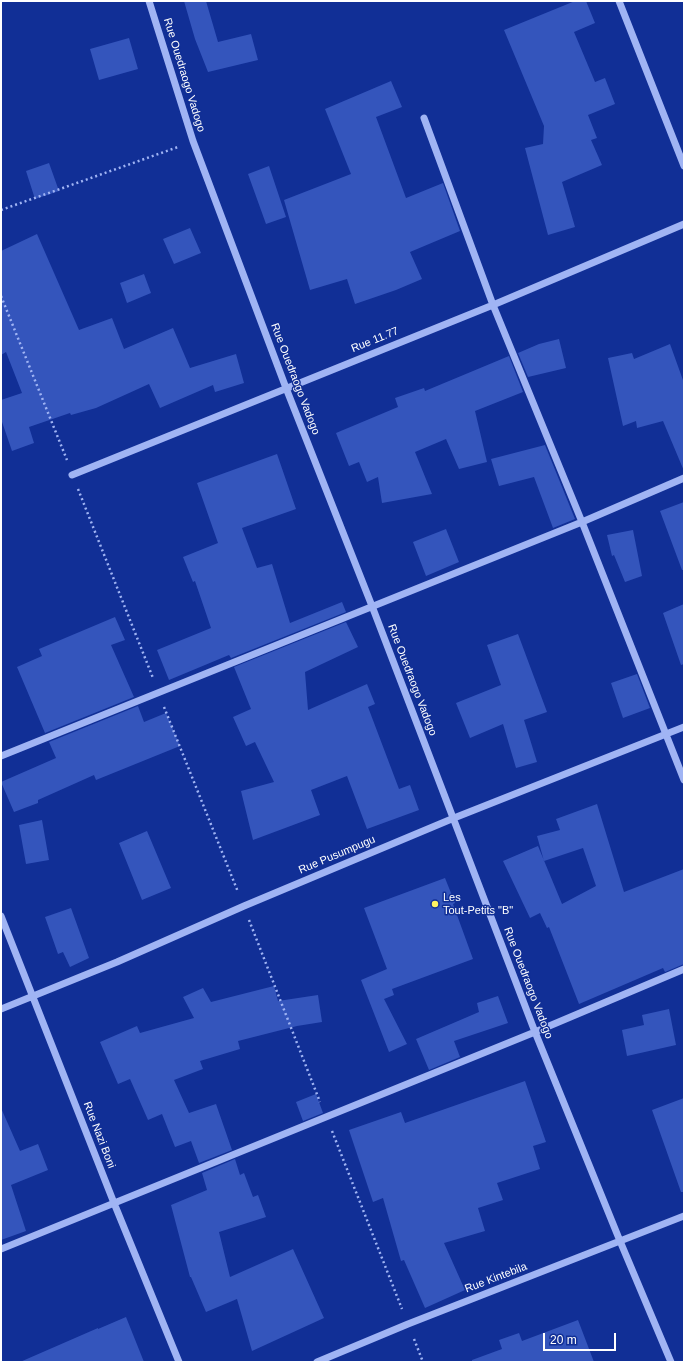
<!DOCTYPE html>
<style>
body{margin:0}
#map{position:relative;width:685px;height:1363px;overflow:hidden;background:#112f96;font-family:Arial,sans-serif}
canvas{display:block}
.frame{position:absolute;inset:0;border:2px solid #fff;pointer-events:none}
.scale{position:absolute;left:543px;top:1333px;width:73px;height:18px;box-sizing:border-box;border:2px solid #fff;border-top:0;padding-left:5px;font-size:12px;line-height:14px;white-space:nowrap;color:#fff;-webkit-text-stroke:3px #112f96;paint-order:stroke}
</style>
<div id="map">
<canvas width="685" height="1363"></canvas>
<div class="frame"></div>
<div class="scale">20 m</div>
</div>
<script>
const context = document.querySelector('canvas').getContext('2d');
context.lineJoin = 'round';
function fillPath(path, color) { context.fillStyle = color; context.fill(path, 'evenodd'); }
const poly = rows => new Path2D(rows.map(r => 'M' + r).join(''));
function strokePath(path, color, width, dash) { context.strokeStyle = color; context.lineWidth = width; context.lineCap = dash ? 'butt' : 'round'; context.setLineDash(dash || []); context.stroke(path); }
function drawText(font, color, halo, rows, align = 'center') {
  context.font = font + ' Arial,sans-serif'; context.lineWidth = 3; context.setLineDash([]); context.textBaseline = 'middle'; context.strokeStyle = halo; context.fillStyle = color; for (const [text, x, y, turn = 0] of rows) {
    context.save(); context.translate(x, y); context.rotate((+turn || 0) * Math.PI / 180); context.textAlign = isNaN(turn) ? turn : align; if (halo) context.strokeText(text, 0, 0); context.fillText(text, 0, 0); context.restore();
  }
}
fillPath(poly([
 [184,1,206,1,218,42,251,34,258,60,208,72,195,39],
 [575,1,586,1,595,23,574,32,595,82,605,78,615,104,588,115,597,138,591,140,602,165,562,182,575,227,548,235,525,148,543,144,544,126,504,30],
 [129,38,138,69,99,80,90,49],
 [391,81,402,107,376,117,406,198,443,183,460,231,410,252,422,279,396,290,355,304,347,279,310,290,284,200,351,174,325,109],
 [49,163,59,191,35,199,26,171],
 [269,166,286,217,266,224,248,174],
 [190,228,201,253,174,264,163,239],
 [37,234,79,330,112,318,124,349,173,328,190,368,236,354,244,383,215,392,213,385,160,408,149,384,96,408,71,415,70,413,29,427,34,443,12,451,1,419,1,400,22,393,6,352,1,355,1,251],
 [144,274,151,293,127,303,120,283],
 [559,339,566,368,528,377,518,353,539,344],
 [670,344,684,383,684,471,663,421,637,428,636,421,623,426,608,358,632,353,634,359],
 [509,356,523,392,475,411,487,462,459,469,446,439,415,452,432,494,382,503,378,477,367,482,359,462,349,466,336,433,398,407,395,398,424,388,425,391],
 [545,445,575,519,553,528,534,477,499,486,491,459],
 [277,454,296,509,242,528,257,568,272,564,290,623,342,602,346,612,231,658,229,655,169,680,157,650,211,628,195,581,193,582,183,557,218,543,197,483],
 [684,502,684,570,682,570,660,511],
 [446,529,459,562,426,576,413,542],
 [633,530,642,576,625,582,614,555,612,556,607,535],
 [684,604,684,664,681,665,663,613],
 [115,617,125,640,111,645,134,697,45,733,17,667,42,656,39,649],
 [346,622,358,647,305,672,308,710,367,684,375,704,368,707,399,789,410,785,419,810,367,829,347,776,311,790,320,815,253,840,241,791,274,782,255,742,246,746,233,717,251,709,234,667],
 [518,634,547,712,524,720,537,762,516,768,503,724,470,738,456,703,501,685,487,645],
 [637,674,650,708,623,718,611,683],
 [138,706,144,722,166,713,180,746,96,780,94,775,38,800,38,803,14,812,1,782,56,758,49,742],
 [597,804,624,892,684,869,684,964,665,972,663,968,579,1004,549,927,547,928,540,913,530,918,503,861,538,846,562,904,596,886,583,848,544,861,537,836,560,830,556,819],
 [42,820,49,860,26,864,19,825],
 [147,831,171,888,142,900,119,843],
 [445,878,455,903,453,904,473,959,392,989,394,995,384,999,407,1044,389,1052,361,980,387,969,364,908],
 [71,908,89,958,70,967,63,952,58,954,45,917],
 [274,986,278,1001,318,995,322,1022,297,1026,238,1041,240,1049,200,1061,203,1069,174,1080,189,1113,216,1104,232,1150,199,1163,191,1141,175,1147,162,1114,148,1120,130,1079,118,1084,100,1042,137,1026,140,1033,194,1018,183,997,203,988,211,1002],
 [498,996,508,1023,454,1041,460,1057,429,1070,416,1039,479,1012,477,1003],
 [669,1009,676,1045,627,1056,622,1030,644,1025,642,1015],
 [525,1081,546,1142,533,1146,540,1169,497,1183,503,1200,478,1208,485,1231,444,1243,465,1290,425,1308,404,1260,401,1261,383,1198,373,1202,349,1130,401,1112,405,1123],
 [316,1094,323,1113,303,1121,296,1102],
 [684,1098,684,1192,681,1192,652,1110],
 [1,1108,20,1151,38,1144,48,1170,11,1185,26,1231,1,1240],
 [235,1159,240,1175,244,1173,253,1197,258,1195,266,1217,219,1232,230,1277,293,1249,324,1318,252,1351,237,1299,206,1312,191,1277,190,1277,171,1205,207,1190,202,1173],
 [126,1317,144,1362,20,1362,98,1328,98,1329],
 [578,1320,594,1362,472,1362,472,1360,502,1349,499,1340,519,1333,522,1341]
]), '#3455bc');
strokePath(poly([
 [1,210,178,147],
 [1,296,67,460],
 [78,489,153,678],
 [164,707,238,892],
 [249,920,320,1102],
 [332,1131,402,1309],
 [414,1339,423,1362]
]), '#a0b4f4', 2.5, [2, 3]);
strokePath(poly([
 [149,1,193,141,286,388,372,606,535,1032,620,1241,671,1362],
 [619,1,684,166],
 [424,118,493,305,582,522,684,780],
 [72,475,493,305,684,224],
 [1,756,582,522,684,478],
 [1,916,114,1203,179,1362],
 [1,1009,117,962,244,906,454,818,684,727],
 [1,1249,535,1032,684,969],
 [317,1362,408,1324,684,1216]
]), '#a0b4f4', 7);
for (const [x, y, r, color] of [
 [435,904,4,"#fff362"]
]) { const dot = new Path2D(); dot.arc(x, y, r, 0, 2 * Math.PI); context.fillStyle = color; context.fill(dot); strokePath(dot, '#112f96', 1.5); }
drawText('11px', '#fff', '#112f96', [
 ["Rue Ouedraogo Vadogo",184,75,73],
 ["Rue 11.77",375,340,-22],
 ["Rue Ouedraogo Vadogo",295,379,69],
 ["Rue Ouedraogo Vadogo",412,680,69],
 ["Rue Pusumpugu",337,855,-23],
 ["Rue Ouedraogo Vadogo",528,983,69],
 ["Rue Nazi Boni",99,1135,69],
 ["Rue Kintebila",496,1278,-21]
]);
drawText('11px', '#fff', '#112f96', [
 ["Les",443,898],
 ["Tout-Petits \"B\"",443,911]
], 'left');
</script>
